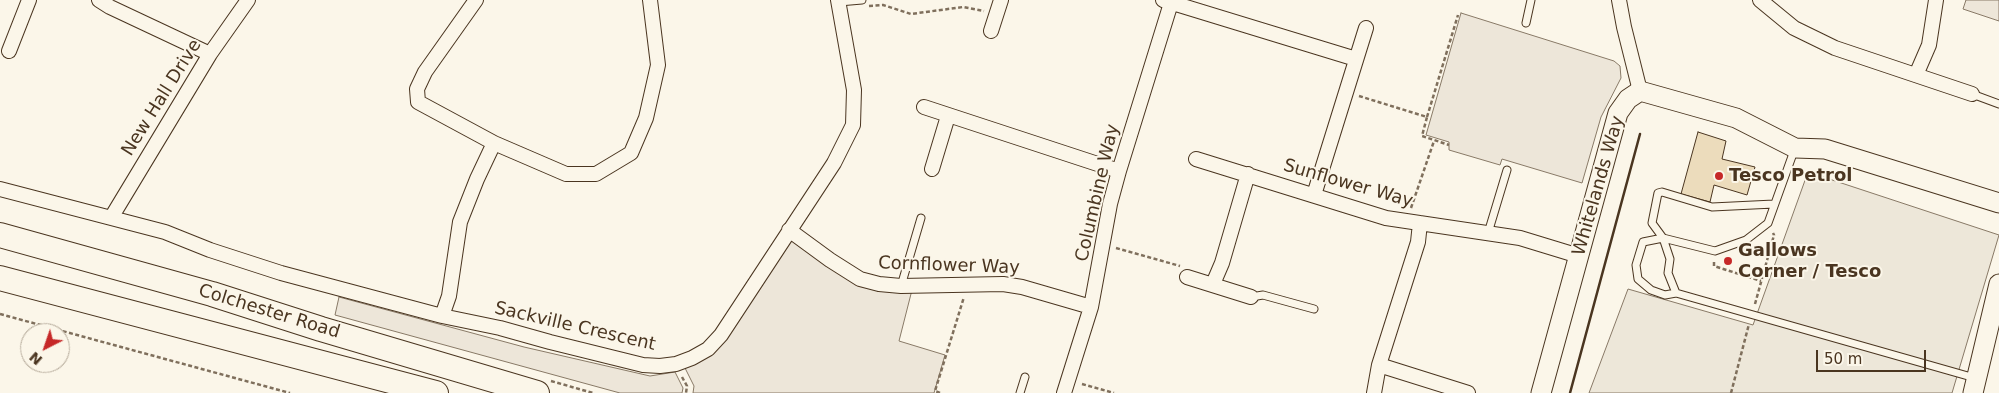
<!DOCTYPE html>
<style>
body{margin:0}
#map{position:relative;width:1999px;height:393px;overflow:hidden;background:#fbf6e9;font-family:"DejaVu Sans",sans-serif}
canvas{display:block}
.north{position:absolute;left:20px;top:323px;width:50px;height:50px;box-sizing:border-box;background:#fbf6e9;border:1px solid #b4a999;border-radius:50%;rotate:221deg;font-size:14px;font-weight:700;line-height:20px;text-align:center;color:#4a3520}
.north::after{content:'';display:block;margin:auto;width:18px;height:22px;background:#c62828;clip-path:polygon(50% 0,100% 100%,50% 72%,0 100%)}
.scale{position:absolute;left:1816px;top:350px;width:110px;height:22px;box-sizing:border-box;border:2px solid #4a3520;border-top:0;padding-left:6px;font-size:15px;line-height:18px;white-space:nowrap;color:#4a3520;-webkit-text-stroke:4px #fbf6e9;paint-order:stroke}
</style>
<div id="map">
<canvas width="1999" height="393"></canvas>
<div class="north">N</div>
<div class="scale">50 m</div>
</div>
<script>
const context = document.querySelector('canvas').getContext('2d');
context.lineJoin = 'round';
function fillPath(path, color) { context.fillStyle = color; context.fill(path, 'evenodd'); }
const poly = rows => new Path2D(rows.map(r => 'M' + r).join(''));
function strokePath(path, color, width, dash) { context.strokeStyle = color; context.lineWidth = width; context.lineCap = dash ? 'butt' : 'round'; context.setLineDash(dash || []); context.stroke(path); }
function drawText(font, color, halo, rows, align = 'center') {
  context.font = font + ' "DejaVu Sans",sans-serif'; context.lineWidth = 4; context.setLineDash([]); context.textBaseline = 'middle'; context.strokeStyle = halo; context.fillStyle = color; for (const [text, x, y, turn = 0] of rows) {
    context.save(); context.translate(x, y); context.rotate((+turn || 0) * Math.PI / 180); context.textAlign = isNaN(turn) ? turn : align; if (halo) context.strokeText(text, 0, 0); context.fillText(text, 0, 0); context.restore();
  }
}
const green = poly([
 [1966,0,1999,0,1999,21,1963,9,1966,0],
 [1461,13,1614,61,1620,66,1621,78,1601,117,1582,183,1502,159,1500,165,1449,150,1449,142,1426,135,1461,13],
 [789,230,860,279,913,286,899,341,945,355,934,393,693,393,694,386,682,362,708,349,789,230],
 [339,297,524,347,650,376,675,372,683,388,682,393,620,393,335,315,339,297]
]);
fillPath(green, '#ede6d9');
strokePath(green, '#887966', 1);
const parking = poly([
 [1808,172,1999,235,1952,393,1589,393,1628,289,1753,325,1808,172]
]);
fillPath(parking, '#ede7d9');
strokePath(parking, '#887966', 1);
const building = poly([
 [1698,132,1726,141,1722,159,1755,167,1747,195,1714,185,1710,202,1681,194,1698,132]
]);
fillPath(building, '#ecdcbc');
strokePath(building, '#4a3520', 1);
const lane = poly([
 [839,2,862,0],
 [1526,23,1531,0],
 [1972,94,1999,104],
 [1795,148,1768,223,1746,240,1715,251,1663,238,1643,242,1636,265,1638,279,1651,290,1665,295,1676,293,1975,378],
 [1488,233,1507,170],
 [901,286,921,218],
 [1676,293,1668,273,1670,259,1663,238,1652,223,1658,193,1662,192,1712,207,1774,204],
 [1251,297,1263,295,1314,309],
 [1020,393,1025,377]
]);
const street = poly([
 [99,0,110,7,210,54],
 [476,0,425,72,417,89,418,102,494,143,566,174,596,174,631,153,646,118,658,65,650,0],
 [1163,0,1356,59],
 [1619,0,1624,27,1640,91],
 [1760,0,1794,28,1835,48,1972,94],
 [991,31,1001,0],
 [9,51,29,0],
 [1916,75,1929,45,1936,0],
 [924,107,1119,171],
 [1196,159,1386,218,1520,238,1579,256],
 [932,169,948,116],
 [0,189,165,232,210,250,281,273,442,316,500,328,550,342,643,365,660,366,676,364,692,358,708,349,721,335,834,163,853,125,854,90,838,0],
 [1314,195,1366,28],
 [111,218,210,54,248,0],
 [789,230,830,260,860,279,879,284,901,286,1003,284,1022,287,1091,307],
 [1187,277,1251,297],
 [1213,284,1222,263,1248,174],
 [442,316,449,296,460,222,477,179,494,143],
 [1379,365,1468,393],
 [1064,393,1091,307,1110,204,1119,171,1171,3],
 [1374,393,1379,365,1418,242,1420,223]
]);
const secondary = poly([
 [1541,393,1618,113,1628,99,1640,91,1736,118,1795,148,1825,149,1999,203],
 [1973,393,1999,284]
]);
const highway = poly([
 [0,235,212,294,321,329,537,393],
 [0,278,436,393]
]);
strokePath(lane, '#4a3520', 9);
strokePath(street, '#4a3520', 16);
strokePath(secondary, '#4a3520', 21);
strokePath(highway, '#4a3520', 26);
strokePath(poly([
 [869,6,883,5,911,14,963,7,984,11],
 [1359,96,1427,117,1422,136,1449,145],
 [1427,117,1458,15],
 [1411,208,1434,141],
 [1116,248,1180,266],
 [1714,262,1714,266,1761,281],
 [1755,304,1774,235,1773,233],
 [0,314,290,393],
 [682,377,687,386,686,393],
 [551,381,593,393],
 [1082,384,1114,393],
 [940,393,935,391,964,297],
 [1731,393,1749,324]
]), '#7f6f5c', 2.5, [4, 2.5]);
strokePath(lane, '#fbf6e9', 7);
strokePath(street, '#fbf6e9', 14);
strokePath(secondary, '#fbf6e9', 19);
strokePath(highway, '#fbf6e9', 24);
strokePath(poly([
 [1570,393,1640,134]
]), '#4a3520', 2.5);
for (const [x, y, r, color] of [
 [1719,176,5,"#c62828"],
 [1728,261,5,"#c62828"]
]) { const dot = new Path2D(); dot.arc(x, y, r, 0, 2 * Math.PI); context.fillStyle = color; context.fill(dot); strokePath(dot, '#fbf6e9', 2); }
drawText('18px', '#4a3520', '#fbf6e9', [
 ["New Hall Drive",162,98,-58],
 ["Sunflower Way",1348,184,16],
 ["Whitelands Way",1599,186,-74],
 ["Columbine Way",1098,193,-77],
 ["Cornflower Way",949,266,2],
 ["Colchester Road",269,312,17],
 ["Sackville Crescent",575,327,13]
]);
drawText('bold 18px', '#4a3520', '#fbf6e9', [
 ["Tesco Petrol",1729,176],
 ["Gallows",1738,251],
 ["Corner / Tesco",1738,272]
], 'left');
</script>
